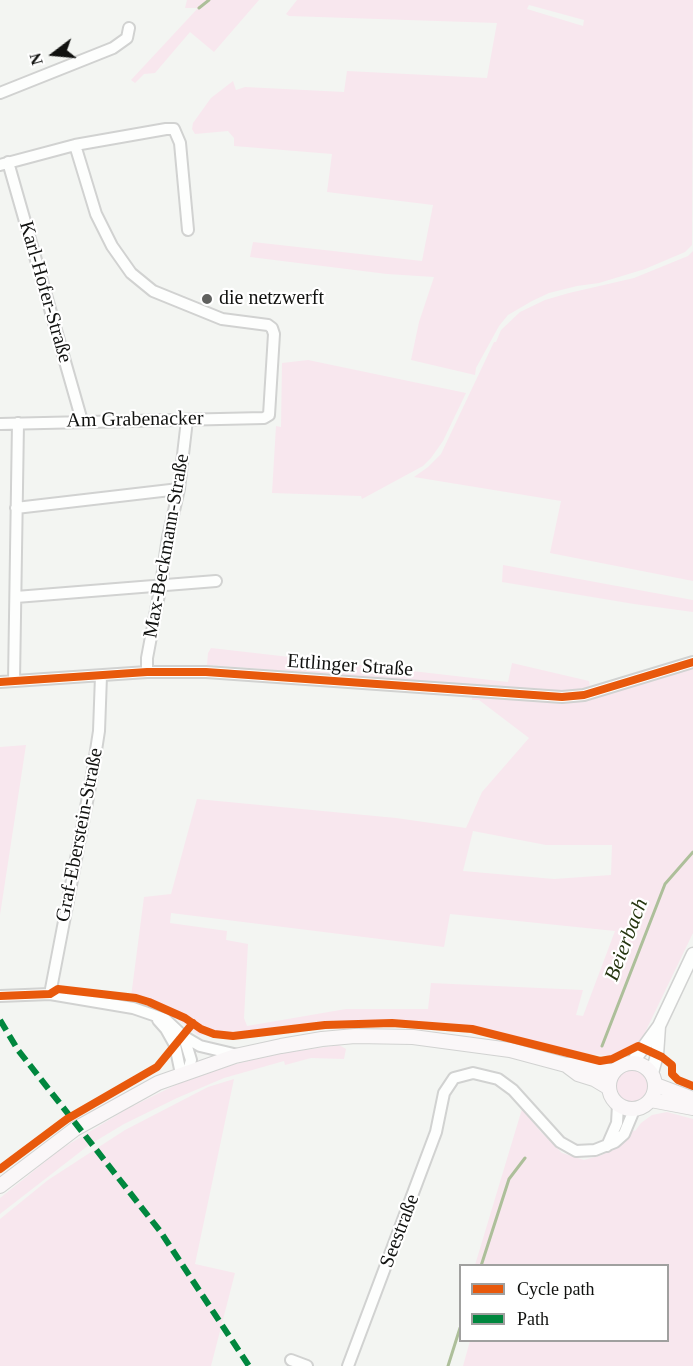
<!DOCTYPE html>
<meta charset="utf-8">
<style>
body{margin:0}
#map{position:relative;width:693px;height:1366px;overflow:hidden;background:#f3f5f2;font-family:"Times New Roman",serif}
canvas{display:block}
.legend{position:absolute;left:459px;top:1264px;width:210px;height:78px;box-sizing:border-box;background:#fff;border:2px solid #a0a09f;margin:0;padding:8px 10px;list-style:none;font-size:18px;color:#111210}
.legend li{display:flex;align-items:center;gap:12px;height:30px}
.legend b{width:30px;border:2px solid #a0a09f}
.north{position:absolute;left:24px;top:24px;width:60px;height:60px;-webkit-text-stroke:4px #fff;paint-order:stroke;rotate:254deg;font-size:16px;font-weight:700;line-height:24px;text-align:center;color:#111210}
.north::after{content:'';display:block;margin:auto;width:21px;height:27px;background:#111210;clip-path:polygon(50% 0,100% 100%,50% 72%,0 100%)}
</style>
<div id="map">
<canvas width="693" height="1366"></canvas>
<ul class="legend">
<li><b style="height:8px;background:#e8590c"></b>Cycle path</li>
<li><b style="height:8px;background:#00873e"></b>Path</li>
</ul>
<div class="north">N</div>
</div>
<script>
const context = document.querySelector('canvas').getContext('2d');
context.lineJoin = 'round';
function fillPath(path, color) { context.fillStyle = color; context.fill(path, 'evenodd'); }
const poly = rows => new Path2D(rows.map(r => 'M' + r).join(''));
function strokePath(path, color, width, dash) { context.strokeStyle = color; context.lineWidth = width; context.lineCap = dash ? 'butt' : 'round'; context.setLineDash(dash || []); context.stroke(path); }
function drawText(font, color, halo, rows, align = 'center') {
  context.font = font + ' "Times New Roman",serif'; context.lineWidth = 4.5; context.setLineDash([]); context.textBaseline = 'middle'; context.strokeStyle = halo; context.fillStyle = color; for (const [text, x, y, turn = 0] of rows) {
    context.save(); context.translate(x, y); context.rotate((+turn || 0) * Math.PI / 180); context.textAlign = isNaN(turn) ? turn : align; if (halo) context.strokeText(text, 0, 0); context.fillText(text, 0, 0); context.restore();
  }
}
fillPath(poly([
 [187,0,259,0,214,52,190,32,155,73,144,74,135,83,131,80,198,8,185,8],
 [297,0,693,0,692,245,685,252,645,269,599,283,577,286,549,293,532,301,508,315,499,326,476,368,475,375,411,360,419,322,434,277,387,274,250,257,253,242,422,261,433,205,327,192,332,154,234,146,234,138,228,131,195,134,192,129,193,123,211,98,233,81,236,90,245,87,344,92,347,71,487,78,497,23,289,16,286,14],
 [529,5,584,20,583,26,527,9],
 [693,251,693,581,550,553,561,501,414,477,428,467,441,454,494,342,496,342,501,330,520,312,545,300,569,293,634,278,688,256],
 [308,360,466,393,443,441,431,458,423,466,362,499,361,496,272,493,276,426,281,427,282,363],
 [503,565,693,600,693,612,634,604,502,582],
 [211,648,508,682,512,663,589,681,590,687,563,692,536,692,331,674,207,665,208,653],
 [693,666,693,933,638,1047,609,1056,588,1054,473,1028,392,1022,325,1024,233,1035,219,1034,198,1035,159,1005,149,1000,131,997,144,897,171,894,197,799,396,818,466,828,482,792,529,738,479,700,472,700,472,697,567,702],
 [473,831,546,845,612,845,611,875,554,879,463,871],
 [171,913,444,947,450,914,615,931,583,1016,576,1015,583,990,431,983,428,1009,346,1009,247,1026,244,1018,248,944,226,940,227,931,170,923],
 [26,745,0,915,0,747],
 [339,1045,346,1049,344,1059,311,1058,285,1065,284,1061,224,1078,177,1098,124,1124,89,1145,0,1214,0,1198,61,1149,127,1109,157,1094,186,1080,232,1065,277,1054],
 '616 1086a17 17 0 1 1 34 0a17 17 0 1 1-34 0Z',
 [234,1079,195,1264,235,1273,211,1366,0,1366,0,1219,48,1180,125,1130,208,1087],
 [522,1109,541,1132,562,1153,584,1160,602,1155,618,1146,629,1129,635,1131,641,1123,652,1115,667,1112,693,1119,693,1366,463,1366,470,1341,668,1340,668,1266,475,1265]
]), '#f8e7ee');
strokePath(poly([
 [199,8,209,0],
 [602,1046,665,884,693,852],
 [481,1266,509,1179,525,1158],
 [448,1366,460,1328]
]), '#adbf9a', 3);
const minor = poly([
 [0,93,113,48,127,38,129,28],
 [8,162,82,421],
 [0,165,75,145,166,129,174,129,180,143,188,230],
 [0,424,264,418,269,415,274,334,272,328,268,325,222,319,153,291,131,273,112,246,96,214,75,145],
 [16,508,179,489],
 [16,597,216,581],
 [147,672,147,658,161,584,168,537,179,489,187,420],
 [14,681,18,423],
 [0,682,147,672,206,672,562,697,584,695,693,662],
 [50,994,92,776,99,731,101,676],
 [0,996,50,994,133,1008,165,1019,183,1036,200,1046,238,1055],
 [158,1020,166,1029,175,1045,181,1074],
 [184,1037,191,1060,188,1071],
 [607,1146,617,1123,618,1105],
 [291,1360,307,1366],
 [348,1366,436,1132,444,1093,454,1078,473,1073,498,1079,513,1090,560,1142,576,1151,595,1150,615,1142,624,1134,634,1110]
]);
const tertiary = poly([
 [632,1063,659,1026,693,954],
 [652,1073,657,1055,659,1026]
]);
const secondary = poly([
 '609 1086a23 23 0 1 1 46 0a23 23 0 1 1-46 0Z',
 [566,1065,578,1074,594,1079,609,1088],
 [656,1085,693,1099],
 [651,1100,693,1108],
 [0,1186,75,1129,158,1083,235,1056,281,1046,322,1039,355,1036,413,1037,510,1050,566,1065,579,1064,614,1072]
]);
strokePath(minor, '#d1d2d1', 14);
strokePath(tertiary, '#d1d2d1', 15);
strokePath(secondary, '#d1d2d1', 16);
strokePath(minor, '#fdfefd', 10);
strokePath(tertiary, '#fdfefd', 12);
strokePath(secondary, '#faf7f8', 14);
strokePath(poly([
 [0,1020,18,1050,160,1231,249,1366]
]), '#00873e', 6, [12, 6]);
strokePath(poly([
 [0,682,147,672,206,672,562,697,584,695,693,662],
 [0,996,50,994,58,989,136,998,149,1002,185,1018,201,1029,214,1034,233,1036,325,1025,392,1023,472,1029,600,1061,612,1059,638,1046,662,1057,672,1065,672,1074,678,1080,693,1086],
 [0,1169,67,1119,157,1067,193,1023]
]), '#e8590c', 8);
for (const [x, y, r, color] of [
 [207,299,6,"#60615f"]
]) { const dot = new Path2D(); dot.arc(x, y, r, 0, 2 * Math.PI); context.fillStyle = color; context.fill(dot); strokePath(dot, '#fff', 2); }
drawText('20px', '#111210', '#fff', [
 ["Karl-Hofer-Straße",45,292,74],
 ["Am Grabenacker",135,420,-1],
 ["Max-Beckmann-Straße",167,546,-80],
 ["Ettlinger Straße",350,666,4],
 ["Graf-Eberstein-Straße",80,835,-79],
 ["Seestraße",400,1231,-69]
]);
drawText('20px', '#111210', '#fff', [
 ["die netzwerft",219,299]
], 'left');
drawText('italic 21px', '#25350f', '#fff', [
 ["Beierbach",627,940,-69]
]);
</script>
